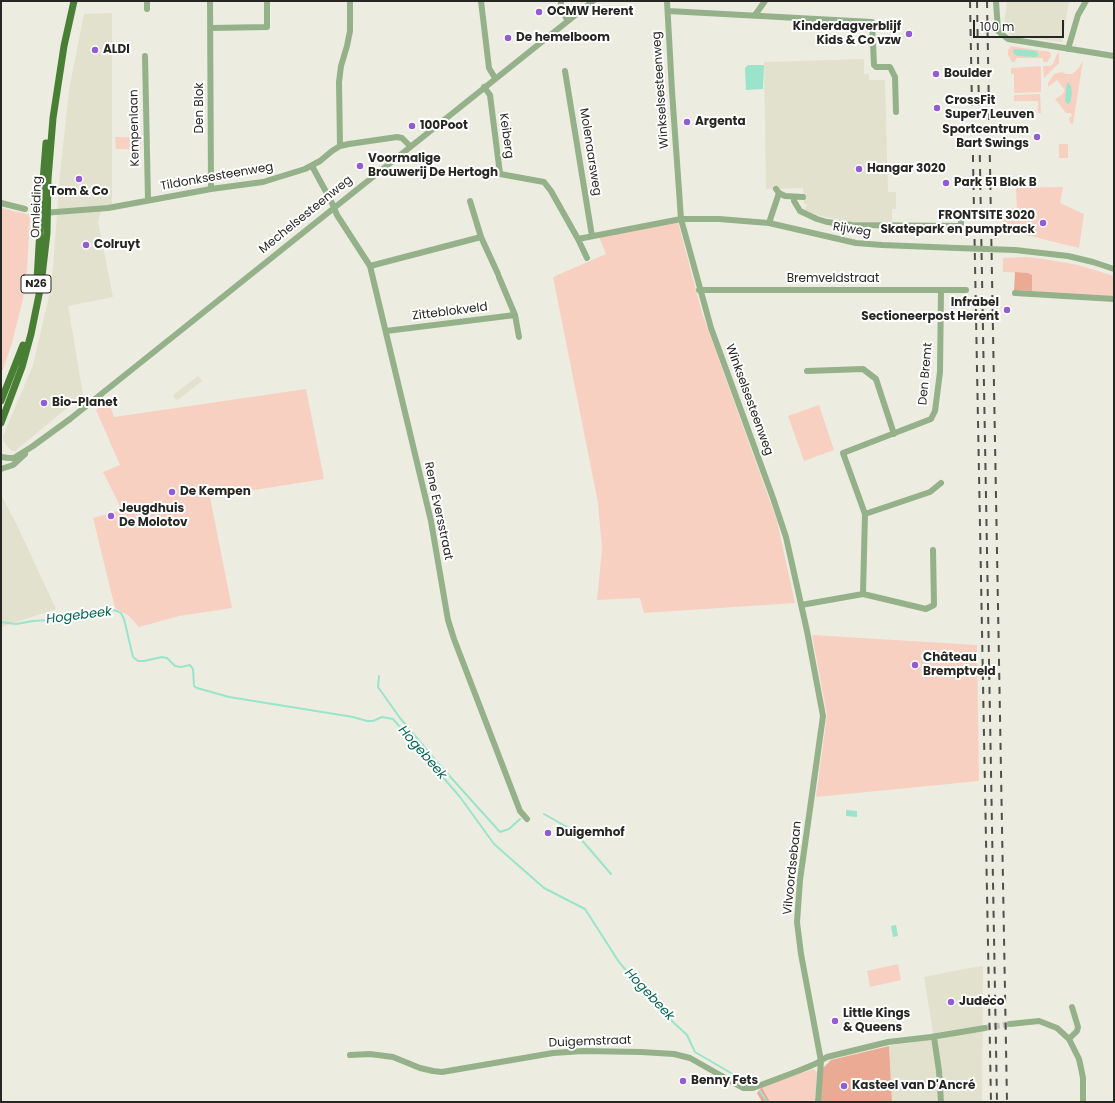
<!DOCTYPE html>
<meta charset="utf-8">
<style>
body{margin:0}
#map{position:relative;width:1115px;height:1103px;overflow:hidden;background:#edece1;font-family:Poppins,sans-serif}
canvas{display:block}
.frame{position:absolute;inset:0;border:2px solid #262622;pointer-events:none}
.scale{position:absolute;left:973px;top:20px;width:91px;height:18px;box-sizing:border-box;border:2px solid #262622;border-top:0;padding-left:5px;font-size:12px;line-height:14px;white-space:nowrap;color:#262622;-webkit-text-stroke:3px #fff;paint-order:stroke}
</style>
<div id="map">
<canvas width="1115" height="1103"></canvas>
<div class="frame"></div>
<div class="scale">100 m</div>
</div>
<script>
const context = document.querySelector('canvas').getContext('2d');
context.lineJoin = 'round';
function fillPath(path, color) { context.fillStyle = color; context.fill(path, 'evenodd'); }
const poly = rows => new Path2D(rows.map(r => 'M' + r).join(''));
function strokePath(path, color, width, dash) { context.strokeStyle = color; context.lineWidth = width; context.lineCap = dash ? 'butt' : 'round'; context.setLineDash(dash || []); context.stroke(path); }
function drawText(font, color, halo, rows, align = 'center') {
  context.font = font + ' Poppins,sans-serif'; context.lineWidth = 4; context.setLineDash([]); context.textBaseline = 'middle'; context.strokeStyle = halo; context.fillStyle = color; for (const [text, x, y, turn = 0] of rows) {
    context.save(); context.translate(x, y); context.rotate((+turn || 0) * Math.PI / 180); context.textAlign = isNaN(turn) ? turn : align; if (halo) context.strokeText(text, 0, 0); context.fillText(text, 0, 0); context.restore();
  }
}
fillPath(poly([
 [1007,1,1069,1,1062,42,1012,36,1006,31,1004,25],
 [112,13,112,210,101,211,98,221,113,297,68,306,83,395,15,451,12,451,6,445,3,440,3,436,33,365,49,296,53,267,60,174,69,90,84,14],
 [864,59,864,74,869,74,869,80,885,80,888,192,896,192,896,209,892,209,892,222,851,222,821,216,805,210,807,204,804,204,803,188,766,189,764,62],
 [503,111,504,116,508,116,508,120,498,121,498,112],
 [198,376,202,381,179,399,176,400,173,395],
 [1,495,16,523,56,609,1,627,1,624,5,621,1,620],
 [983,966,982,1102,892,1102,889,1046,934,1039,924,977,964,969]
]), '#e2e1ce');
fillPath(poly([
 [1011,46,1050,52,1051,56,1047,62,1043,62,1043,58,1016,58,1015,62,1012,62,1008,55,1008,50],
 [1059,53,1059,63,1044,78,1043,66,1050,66,1053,64,1057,54],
 [1083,61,1073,124,1070,123,1069,118,1072,116,1071,113,1066,113,1055,99,1063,94,1063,93,1065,90,1057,80,1048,87,1048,83,1054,74,1062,72,1066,74,1072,74,1078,69],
 [1041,66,1041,92,1014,93,1014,74,1011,74,1011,68],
 [1040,94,1041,113,1038,113,1038,101,1014,101,1014,95],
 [115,137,141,137,141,149,116,149],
 [1059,144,1068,144,1068,158,1059,158],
 [1063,187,1060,203,1084,214,1079,248,1022,234,1004,234,1003,214,1017,213,1016,188],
 [1,208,30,215,27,269,23,299,12,343,1,375],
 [678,222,702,313,777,521,795,603,644,613,640,598,597,600,602,549,598,503,553,277,606,254,597,232,600,237],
 [1027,257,1044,259,1078,265,1114,276,1114,297,1032,291,1032,275,1028,273,1003,272,1003,258],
 [306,389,324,479,210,497,232,608,179,616,139,627,129,616,115,608,93,518,122,510,103,472,120,465,96,410,108,399,114,417],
 [819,405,834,450,804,461,788,416],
 [812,635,977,645,979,781,816,797,827,715],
 [898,964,901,980,870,987,867,971],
 [813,1069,817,1072,815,1102,770,1102,762,1087]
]), '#f8d0c2');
fillPath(poly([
 [1015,272,1028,273,1032,275,1032,291,1014,290],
 [889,1046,892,1102,820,1102,823,1068,831,1060],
 [762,1087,764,1091,770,1102,762,1102,757,1093]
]), '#eaaa93');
fillPath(poly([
 [1015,49,1036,51,1038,53,1038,55,1036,57,1018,56,1014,54,1013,50],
 [748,65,764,65,763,89,746,90,745,68],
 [1067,82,1071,86,1072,94,1070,103,1067,104,1065,101],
 [846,810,857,811,857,817,846,816],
 [896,925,898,936,893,937,891,926]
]), '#99e4ca');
strokePath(poly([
 [1,622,16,624,33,621,63,619,113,610,117,611,121,613,124,619,133,657,138,661,144,661,162,657,167,658,175,666,181,667,190,665,193,669,194,686,197,688,229,697,353,717,367,721,373,721,382,717,393,719,460,797,494,844,544,888,585,909,619,962,659,1009,687,1035,695,1052,743,1080,752,1081],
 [379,676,378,687,400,718,436,761,500,832,509,829,520,819],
 [544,814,574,831,611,874],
 [760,1091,767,1102]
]), '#99e4ca', 2);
strokePath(poly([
 [985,1028,1010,1024]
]), '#c5c4bb', 6, [6, 3]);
strokePath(poly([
 [210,1,211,189],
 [481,1,489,68,495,78],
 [561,1,561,9,568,21],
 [667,1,672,91,681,219,711,328,773,498,786,537,807,631,823,716,800,880,797,922,801,954,821,1061,818,1102],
 [996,1,998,31,1008,39,1114,56],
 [147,9,147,1],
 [668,11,872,22,874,65,876,67,890,67,895,77,896,112],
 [755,15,765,1],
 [211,28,267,27,267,1],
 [1068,49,1078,15,1086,1],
 [145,56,148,200],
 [565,71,592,236],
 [484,87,490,95,500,174,544,182,551,191,578,239,587,258],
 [340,146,339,82,341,66,347,46,350,31,350,1],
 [312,166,331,201,337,215,370,266,431,521,448,620,454,639,520,811,527,819],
 [776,189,779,193,785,196,803,197],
 [794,197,794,201,800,211,817,219,827,222,852,225,959,226,961,224,961,222],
 [470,201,481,237],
 [1,203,25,209],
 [43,213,108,208,211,189,263,182,305,169,320,161,332,151,340,146,349,144,397,137,402,138,410,146],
 [769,223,779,193],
 [578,239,681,219,719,219,769,223,856,243,882,245,957,248],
 [1015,250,1068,256,1093,262,1114,269],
 [370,266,481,237,498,274],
 [499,277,515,315],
 [699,290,966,290],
 [1015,293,1114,299],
 [386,331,515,315,519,337],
 [807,371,863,369,876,379,894,434],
 [1,457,9,458,14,458,33,446,70,419,593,1],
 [1,469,13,465,25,454],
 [865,514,843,453,931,419,935,411,940,372,941,290],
 [863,594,865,514,930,492,941,483],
 [801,605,863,594,926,609,934,605,933,550],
 [1010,1024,1039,1021,1057,1028,1069,1039,1079,1059,1081,1068,1083,1078,1083,1102],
 [934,1037,939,1071,941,1102],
 [1069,1039,1077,1031,1078,1027,1072,1007],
 [350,1055,370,1054,393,1057,420,1068,433,1071,442,1072,553,1053,583,1051,641,1052,674,1054,690,1058,743,1088,753,1088,798,1071,815,1064,827,1057,888,1042,931,1037,985,1028]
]), '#94b18a', 6);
strokePath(poly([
 [37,280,42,194,46,143],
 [1,401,23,345],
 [1,423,22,367,31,334,41,285,47,233,48,179,53,118,64,46,74,1]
]), '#497f34', 7);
strokePath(poly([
 [970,1,991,1102],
 [977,1,997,1102],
 [987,1,1007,1102]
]), '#50504a', 2, [7, 7]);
strokePath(poly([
 [957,248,1015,250]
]), '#94b18a', 6);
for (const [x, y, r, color] of [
 [539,12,4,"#945cd4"],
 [909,34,4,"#945cd4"],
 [508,38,4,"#945cd4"],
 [95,50,4,"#945cd4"],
 [936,74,4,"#945cd4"],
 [937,108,4,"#945cd4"],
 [687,122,4,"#945cd4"],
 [412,126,4,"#945cd4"],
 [1037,137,4,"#945cd4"],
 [360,166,4,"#945cd4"],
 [859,169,4,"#945cd4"],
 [79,179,4,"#945cd4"],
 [946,183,4,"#945cd4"],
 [1043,223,4,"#945cd4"],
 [86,245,4,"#945cd4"],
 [1007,310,4,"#945cd4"],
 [44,403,4,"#945cd4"],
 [172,492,4,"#945cd4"],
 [111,516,4,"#945cd4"],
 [915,665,4,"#945cd4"],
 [548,833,4,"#945cd4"],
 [951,1002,4,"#945cd4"],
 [835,1021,4,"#945cd4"],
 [683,1081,4,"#945cd4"],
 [844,1086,4,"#945cd4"]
]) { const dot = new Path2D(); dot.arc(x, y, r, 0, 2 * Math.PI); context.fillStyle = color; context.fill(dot); strokePath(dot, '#fff', 1.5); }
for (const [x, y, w] of [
 [36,284,30]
]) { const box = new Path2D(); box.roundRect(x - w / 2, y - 9, w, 18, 3); context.fillStyle = '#fff'; context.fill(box); strokePath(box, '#262622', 1); }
drawText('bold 11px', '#262622', null, [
 ["N26",36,284]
]);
drawText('bold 12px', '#262622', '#fff', [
 ["OCMW Herent",547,12],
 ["Kinderdagverblijf",901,27,"right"],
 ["Kids & Co vzw",901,41,"right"],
 ["De hemelboom",516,38],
 ["ALDI",103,50],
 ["Boulder",944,74],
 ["CrossFit",945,101],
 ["Super7 Leuven",945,115],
 ["Argenta",695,122],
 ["100Poot",420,126],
 ["Sportcentrum",1029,130,"right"],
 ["Bart Swings",1029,144,"right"],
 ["Voormalige",368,159],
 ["Brouwerij De Hertogh",368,173],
 ["Hangar 3020",867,169],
 ["Park 51 Blok B",954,183],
 ["Tom & Co",79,192,"center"],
 ["FRONTSITE 3020",1035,216,"right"],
 ["Skatepark en pumptrack",1035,230,"right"],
 ["Colruyt",94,245],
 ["Infrabel",999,303,"right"],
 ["Sectioneerpost Herent",999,317,"right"],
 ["Bio-Planet",52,403],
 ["De Kempen",180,492],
 ["Jeugdhuis",119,509],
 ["De Molotov",119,523],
 ["Château",923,658],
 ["Bremptveld",923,672],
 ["Duigemhof",556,833],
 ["Judeco",959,1002],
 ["Little Kings",843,1014],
 ["& Queens",843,1028],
 ["Benny Fets",691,1081],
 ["Kasteel van D'Ancré",852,1086]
], 'left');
drawText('12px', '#262622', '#fff', [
 ["Winkselsesteenweg",661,90,-94],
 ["Den Blok",200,108,-90],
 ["Kempenlaan",135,128,-91],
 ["Keiberg",506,136,82],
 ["Molenaarsweg",590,152,81],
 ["Tildonksesteenweg",217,177,-10],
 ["Omleiding",37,207,-88],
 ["Mechelsesteenweg",306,215,-39],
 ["Rijweg",852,230,9],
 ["Bremveldstraat",833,279],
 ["Zitteblokveld",450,312,-7],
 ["Den Bremt",926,374,-85],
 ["Winkselsesteenweg",749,400,70],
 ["Rene Eversstraat",438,511,78],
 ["Vilvoordsebaan",793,868,-84],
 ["Duigemstraat",590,1042,-2]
]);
drawText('italic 13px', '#00664f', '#fff', [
 ["Hogebeek",79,616,-7],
 ["Hogebeek",422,753,49],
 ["Hogebeek",649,995,47]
]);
</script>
